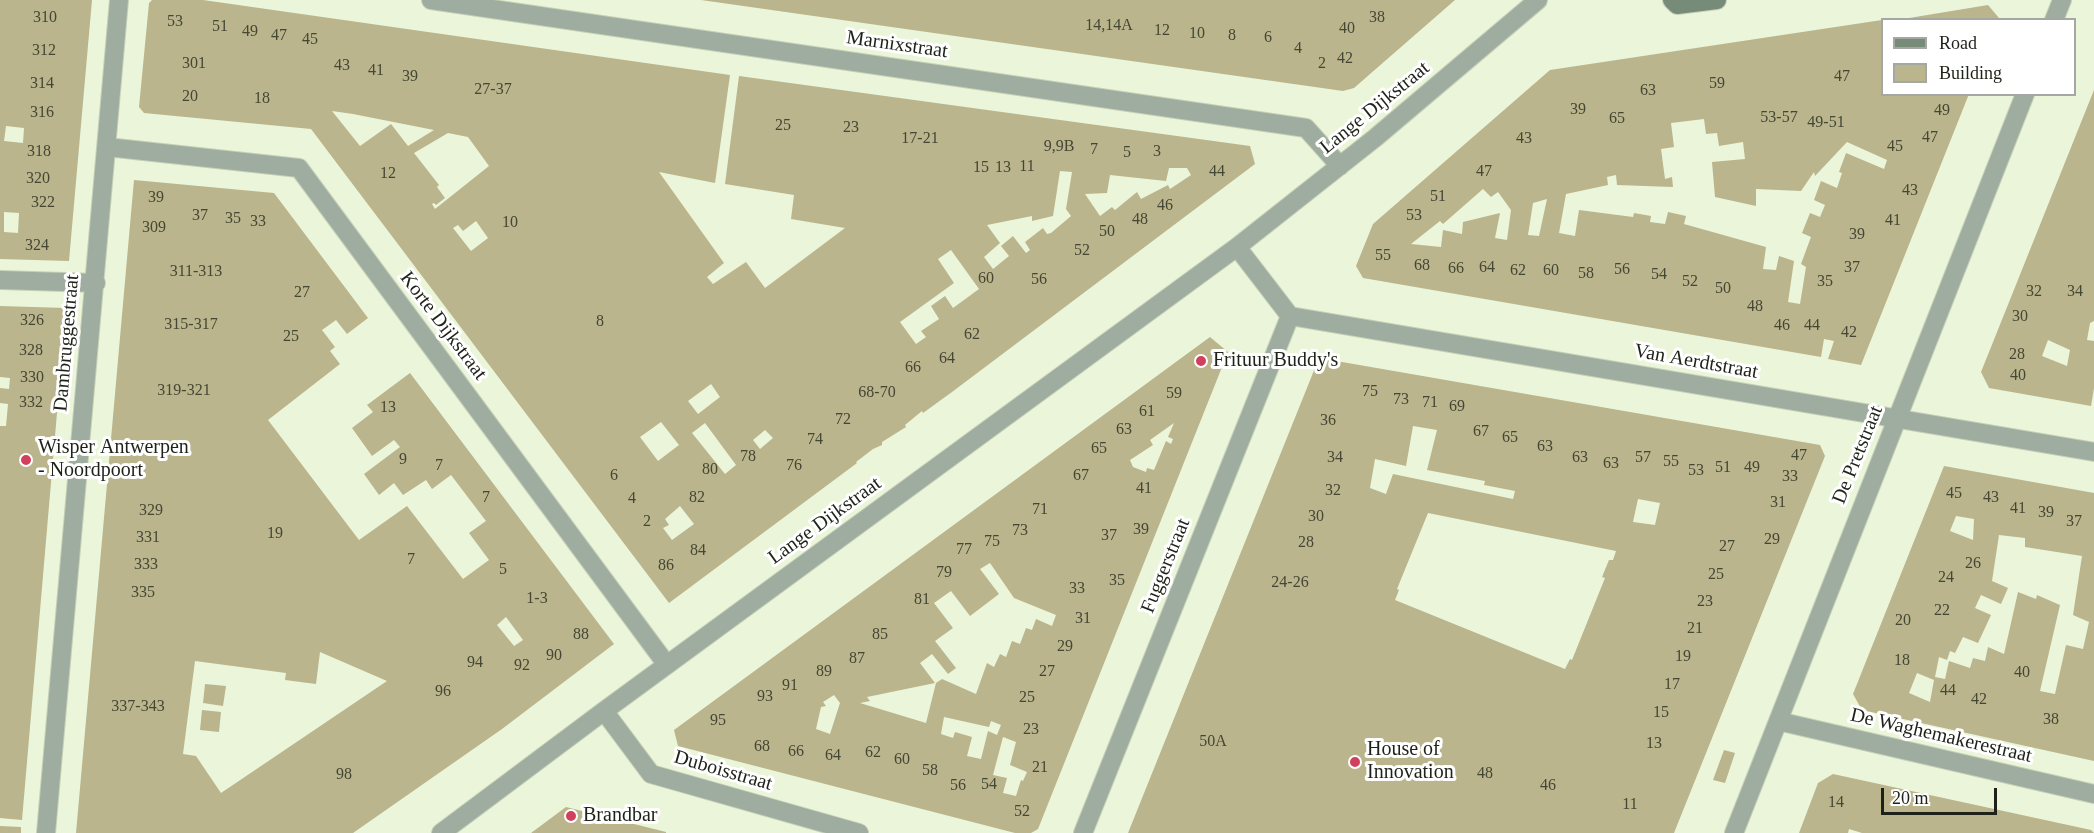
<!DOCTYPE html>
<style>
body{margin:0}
#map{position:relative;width:2094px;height:833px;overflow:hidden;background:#ebf5da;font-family:"Times New Roman",serif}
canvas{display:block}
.legend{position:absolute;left:1881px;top:18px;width:195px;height:78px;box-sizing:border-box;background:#fff;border:2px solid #a5a7a3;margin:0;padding:8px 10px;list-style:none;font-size:18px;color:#1e2218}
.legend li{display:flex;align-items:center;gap:12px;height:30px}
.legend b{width:30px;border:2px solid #a5a7a3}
.scale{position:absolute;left:1881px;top:788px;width:116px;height:27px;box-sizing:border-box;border:3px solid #1e2218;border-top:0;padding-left:8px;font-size:18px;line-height:21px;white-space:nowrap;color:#1e2218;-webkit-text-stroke:4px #fff;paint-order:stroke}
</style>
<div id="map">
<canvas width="2094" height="833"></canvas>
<ul class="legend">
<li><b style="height:8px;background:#778c78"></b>Road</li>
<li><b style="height:16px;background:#bab58c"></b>Building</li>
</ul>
<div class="scale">20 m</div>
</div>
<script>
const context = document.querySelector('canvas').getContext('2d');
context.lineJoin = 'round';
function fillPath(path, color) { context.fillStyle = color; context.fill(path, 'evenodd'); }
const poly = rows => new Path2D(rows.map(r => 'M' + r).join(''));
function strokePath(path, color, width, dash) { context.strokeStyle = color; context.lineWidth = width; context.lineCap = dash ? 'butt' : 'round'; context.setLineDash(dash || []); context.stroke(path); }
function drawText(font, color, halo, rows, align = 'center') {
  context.font = font + ' "Times New Roman",serif'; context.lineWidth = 6; context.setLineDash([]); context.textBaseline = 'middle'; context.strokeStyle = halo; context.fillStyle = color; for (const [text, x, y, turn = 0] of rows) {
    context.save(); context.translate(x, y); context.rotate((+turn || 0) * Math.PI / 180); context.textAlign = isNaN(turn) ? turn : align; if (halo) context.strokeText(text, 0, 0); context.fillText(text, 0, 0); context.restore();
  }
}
fillPath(poly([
 [0,0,92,0,69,261,0,259],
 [6,126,24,128,23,143,4,141],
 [4,212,19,213,18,233,4,232],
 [152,0,203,0,730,75,715,183,659,172,724,263,707,277,713,284,746,262,765,288,845,228,791,219,794,195,725,184,739,76,1250,146,1255,164,952,392,923,413,922,411,905,425,906,427,882,442,882,445,873,449,856,462,857,463,669,603,311,129,144,113,139,107,149,3],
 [332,111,353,114,434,130,408,146,391,124,360,146],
 [448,133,468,137,489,166,435,209,432,204,434,203,436,205,445,198,437,187,439,185,414,153],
 [1169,168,1187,168,1191,175,1170,189,1168,185,1141,199,1137,192,1115,210,1112,207,1100,216,1085,194,1107,193,1110,175,1166,181],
 [1060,171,1072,172,1066,209,1071,216,1051,233,1047,234,1043,228,1025,242,1030,250,1026,253,1013,236,1001,246,1009,256,993,269,984,257,1000,243,987,225,1032,216,1032,221,1053,216],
 [476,221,488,238,471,251,453,228,458,225,463,231],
 [951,250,979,289,953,308,945,296,931,306,939,319,921,331,926,337,916,344,900,322,954,283,938,259],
 [711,384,720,397,698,414,688,401],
 [661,422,679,445,658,461,640,437],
 [705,423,736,465,725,474,692,433],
 [765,430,773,438,760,449,753,440],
 [680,506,694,524,672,540,663,528,669,525,665,519],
 [701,0,1455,0,1354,88,1343,91],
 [1988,5,1999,18,1998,20,1897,20],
 [1882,20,1882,94,1969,94,1861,365,1828,359,1834,341,1824,339,1821,357,1363,278,1356,266,1373,224,1550,70],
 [1704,119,1706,134,1717,133,1719,146,1743,142,1745,159,1712,162,1715,197,1756,206,1756,189,1801,191,1814,172,1815,176,1847,142,1887,160,1884,169,1846,153,1839,172,1842,173,1837,188,1821,181,1814,200,1825,205,1820,217,1810,213,1802,233,1811,237,1801,264,1806,267,1800,304,1788,302,1794,261,1779,256,1776,270,1763,269,1766,247,1684,224,1686,216,1668,212,1665,224,1650,222,1651,216,1634,213,1633,217,1579,210,1575,236,1559,233,1566,194,1608,185,1607,177,1616,175,1617,185,1673,187,1672,177,1665,179,1661,149,1674,147,1671,123],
 [1483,189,1491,197,1498,192,1511,210,1507,240,1495,238,1500,213,1463,222,1462,234,1443,230,1441,247,1411,244,1440,221,1443,224],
 [1547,199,1539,236,1528,235,1533,203],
 [2094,90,2094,321,2090,323,2087,340,2094,341,2094,388,2091,406,1989,388,1981,372],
 [2048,340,2070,350,2067,366,2042,356],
 [134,180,274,193,368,318,347,334,336,320,322,330,335,347,330,351,340,364,268,420,359,540,407,506,463,579,489,560,469,533,486,521,451,475,432,489,426,480,403,495,394,483,379,495,364,474,400,447,394,440,372,456,352,428,373,412,367,405,410,373,614,644,502,729,353,833,76,833],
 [506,617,523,640,514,646,497,625],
 [320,652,387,681,221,793,196,756,183,754,195,661,286,673,285,680,316,684],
 [0,306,66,308,22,820,0,818,0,426,6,426,8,404,0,403,0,388,9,389,10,378,0,377],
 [1210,337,1228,352,1038,829,1031,833,1015,833,678,746,674,730],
 [1174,423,1168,437,1173,439,1171,444,1166,441,1154,470,1147,468,1146,472,1133,467,1130,460,1153,445,1150,440],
 [990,563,1014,598,1056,615,1052,626,1036,619,1032,630,1026,628,1020,644,1012,641,1006,657,1000,654,994,667,987,663,976,694,942,679,936,683,926,723,860,703,870,701,867,697,935,683,920,663,932,654,948,674,956,668,935,641,953,628,934,603,951,591,970,616,999,594,980,569],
 [834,695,840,703,830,734,816,729,821,707,826,706,823,702],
 [944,717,989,727,991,721,1001,725,997,735,988,731,981,759,967,756,972,737,955,732,953,738,941,734],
 [1003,737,1016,742,1010,765,1027,772,1023,781,1021,780,1016,796,1003,793,1007,778,993,775],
 [1319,358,1820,445,1825,456,1674,833,1128,833],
 [1413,426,1437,430,1427,470,1485,481,1484,485,1515,491,1513,499,1393,474,1386,494,1370,488,1375,459,1406,466],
 [1638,499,1660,503,1655,525,1633,522],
 [1428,513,1616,551,1613,560,1609,560,1602,577,1605,578,1572,660,1570,659,1565,669,1395,600,1399,590,1397,589],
 [1944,466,2094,493,2094,761,1862,710,1853,694],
 [1956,516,1974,519,1973,540,1950,531],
 [1999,535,2025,538,2025,547,2082,556,2073,615,2089,622,2083,649,2066,645,2055,694,2040,691,2060,605,2037,595,2036,599,2018,592,2004,654,1988,647,1985,661,1973,658,1970,668,1949,661,1945,679,1935,677,1939,657,1947,660,1950,651,1955,653,1963,637,1978,643,1991,615,1975,608,1981,595,2001,604,2008,588,1992,581],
 [1917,673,1934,680,1930,702,1909,693],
 [205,684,226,686,223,706,203,703],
 [202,710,221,712,219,732,200,730],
 [1724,750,1735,753,1725,783,1713,780],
 [1833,774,2091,830,2094,833,1862,833,1849,829,1848,833,1799,833,1818,783],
 [566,807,666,832,666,833,531,833],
 [0,826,21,827,21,833,0,833]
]), '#bab58c');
const street = poly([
 [431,0,1306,128,1340,166],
 [2054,20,2062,0],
 [107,147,299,168,667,665],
 [1237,247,1290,316],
 [0,280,96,283],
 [1290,316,2094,452],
 [604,711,651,774,859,833],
 [1778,721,2094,794],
 [46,833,119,0],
 [441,833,604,711,1237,247,1375,138,1538,0],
 [1083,833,1290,316],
 [1734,833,2025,94]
]);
const secondary = poly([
 [1672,0,1677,5,1717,0]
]);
strokePath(street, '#c6cfb7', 20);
strokePath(secondary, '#c6cfb7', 20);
strokePath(street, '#9ead9f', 18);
strokePath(secondary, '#778c78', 18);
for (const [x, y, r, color] of [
 [1201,361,6,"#d1405c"],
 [26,460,6,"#d1405c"],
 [1355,762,6,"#d1405c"],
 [571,816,6,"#d1405c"]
]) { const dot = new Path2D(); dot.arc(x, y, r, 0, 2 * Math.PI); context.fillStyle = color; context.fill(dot); strokePath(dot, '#fff', 2); }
drawText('16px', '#454735', null, [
 ["310",45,18],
 ["38",1377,18],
 ["53",175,22],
 ["14,14A",1109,26],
 ["51",220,27],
 ["40",1347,29],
 ["12",1162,31],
 ["49",250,32],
 ["10",1197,34],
 ["47",279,36],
 ["8",1232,36],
 ["6",1268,38],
 ["45",310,40],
 ["4",1298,49],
 ["312",44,51],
 ["42",1345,59],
 ["301",194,64],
 ["2",1322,64],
 ["43",342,66],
 ["41",376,71],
 ["39",410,77],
 ["47",1842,77],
 ["314",42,84],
 ["59",1717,84],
 ["27-37",493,90],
 ["63",1648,91],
 ["20",190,97],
 ["18",262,99],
 ["39",1578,110],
 ["49",1942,111],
 ["316",42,113],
 ["53-57",1779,118],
 ["65",1617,119],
 ["49-51",1826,123],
 ["25",783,126],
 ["23",851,128],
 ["47",1930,138],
 ["17-21",920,139],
 ["43",1524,139],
 ["9,9B",1059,147],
 ["45",1895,147],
 ["7",1094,150],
 ["318",39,152],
 ["3",1157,152],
 ["5",1127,153],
 ["11",1027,167],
 ["15",981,168],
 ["13",1003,168],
 ["44",1217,172],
 ["47",1484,172],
 ["12",388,174],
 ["320",38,179],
 ["43",1910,191],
 ["51",1438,197],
 ["39",156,198],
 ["322",43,203],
 ["46",1165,206],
 ["37",200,216],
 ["53",1414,216],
 ["35",233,219],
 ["48",1140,220],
 ["41",1893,221],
 ["33",258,222],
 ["10",510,223],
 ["309",154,228],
 ["50",1107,232],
 ["39",1857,235],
 ["324",37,246],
 ["52",1082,251],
 ["55",1383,256],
 ["68",1422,266],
 ["64",1487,268],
 ["37",1852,268],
 ["66",1456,269],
 ["56",1622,270],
 ["62",1518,271],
 ["60",1551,271],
 ["311-313",196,272],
 ["58",1586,274],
 ["54",1659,275],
 ["60",986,279],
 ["56",1039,280],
 ["52",1690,282],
 ["35",1825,282],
 ["50",1723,289],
 ["32",2034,292],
 ["34",2075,292],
 ["27",302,293],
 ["48",1755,307],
 ["30",2020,317],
 ["326",32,321],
 ["8",600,322],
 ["315-317",191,325],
 ["46",1782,326],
 ["44",1812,326],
 ["42",1849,333],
 ["62",972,335],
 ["25",291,337],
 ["328",31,351],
 ["28",2017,355],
 ["64",947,359],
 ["66",913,368],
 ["40",2018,376],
 ["330",32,378],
 ["319-321",184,391],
 ["75",1370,392],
 ["68-70",877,393],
 ["59",1174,394],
 ["73",1401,400],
 ["332",31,403],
 ["71",1430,403],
 ["69",1457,407],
 ["13",388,408],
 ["61",1147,412],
 ["72",843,420],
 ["36",1328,421],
 ["63",1124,430],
 ["67",1481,432],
 ["65",1510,438],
 ["74",815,440],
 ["63",1545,447],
 ["65",1099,449],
 ["47",1799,456],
 ["78",748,457],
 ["34",1335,458],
 ["63",1580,458],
 ["57",1643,458],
 ["9",403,460],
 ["55",1671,462],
 ["63",1611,464],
 ["7",439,466],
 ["76",794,466],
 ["51",1723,468],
 ["49",1752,468],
 ["80",710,470],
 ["53",1696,471],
 ["6",614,476],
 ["67",1081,476],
 ["33",1790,477],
 ["41",1144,489],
 ["32",1333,491],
 ["45",1954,494],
 ["7",486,498],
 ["82",697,498],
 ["43",1991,498],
 ["4",632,499],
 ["31",1778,503],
 ["41",2018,509],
 ["71",1040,510],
 ["329",151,511],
 ["39",2046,513],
 ["30",1316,517],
 ["2",647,522],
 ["37",2074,522],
 ["39",1141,530],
 ["73",1020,531],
 ["19",275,534],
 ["37",1109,536],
 ["331",148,538],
 ["29",1772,540],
 ["75",992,542],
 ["28",1306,543],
 ["27",1727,547],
 ["77",964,550],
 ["84",698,551],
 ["7",411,560],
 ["26",1973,564],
 ["333",146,565],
 ["86",666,566],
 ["5",503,570],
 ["79",944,573],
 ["25",1716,575],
 ["24",1946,578],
 ["35",1117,581],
 ["24-26",1290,583],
 ["33",1077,589],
 ["335",143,593],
 ["1-3",537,599],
 ["81",922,600],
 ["23",1705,602],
 ["22",1942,611],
 ["31",1083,619],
 ["20",1903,621],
 ["21",1695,629],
 ["88",581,635],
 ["85",880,635],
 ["29",1065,647],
 ["90",554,656],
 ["19",1683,657],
 ["87",857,659],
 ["18",1902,661],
 ["94",475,663],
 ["92",522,666],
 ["89",824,672],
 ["27",1047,672],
 ["40",2022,673],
 ["17",1672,685],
 ["91",790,686],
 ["44",1948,691],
 ["96",443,692],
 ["93",765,697],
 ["25",1027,698],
 ["42",1979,700],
 ["337-343",138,707],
 ["15",1661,713],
 ["38",2051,720],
 ["95",718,721],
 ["23",1031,730],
 ["50A",1213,742],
 ["13",1654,744],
 ["68",762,747],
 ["66",796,752],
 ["62",873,753],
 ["64",833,756],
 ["60",902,760],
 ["21",1040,768],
 ["58",930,771],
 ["48",1485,774],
 ["98",344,775],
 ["54",989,785],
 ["56",958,786],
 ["46",1548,786],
 ["14",1836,803],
 ["11",1630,805],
 ["52",1022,812]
]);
drawText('20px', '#1e2218', '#fff', [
 ["Marnixstraat",897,45,8],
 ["Lange Dijkstraat",1375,108,-39],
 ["Korte Dijkstraat",443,326,53],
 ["Dambruggestraat",67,343,-85],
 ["Van Aerdtstraat",1696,362,10],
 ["De Pretstraat",1858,455,-68],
 ["Lange Dijkstraat",825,521,-36],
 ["Fuggerstraat",1166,566,-68],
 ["De Waghemakerestraat",1941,736,13],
 ["Duboisstraat",723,771,16]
]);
drawText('20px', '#1e2218', '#fff', [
 ["Frituur Buddy's",1213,361],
 ["Wisper Antwerpen",38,448],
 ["- Noordpoort",38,471],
 ["House of",1367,750],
 ["Innovation",1367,773],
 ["Brandbar",583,816]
], 'left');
</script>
